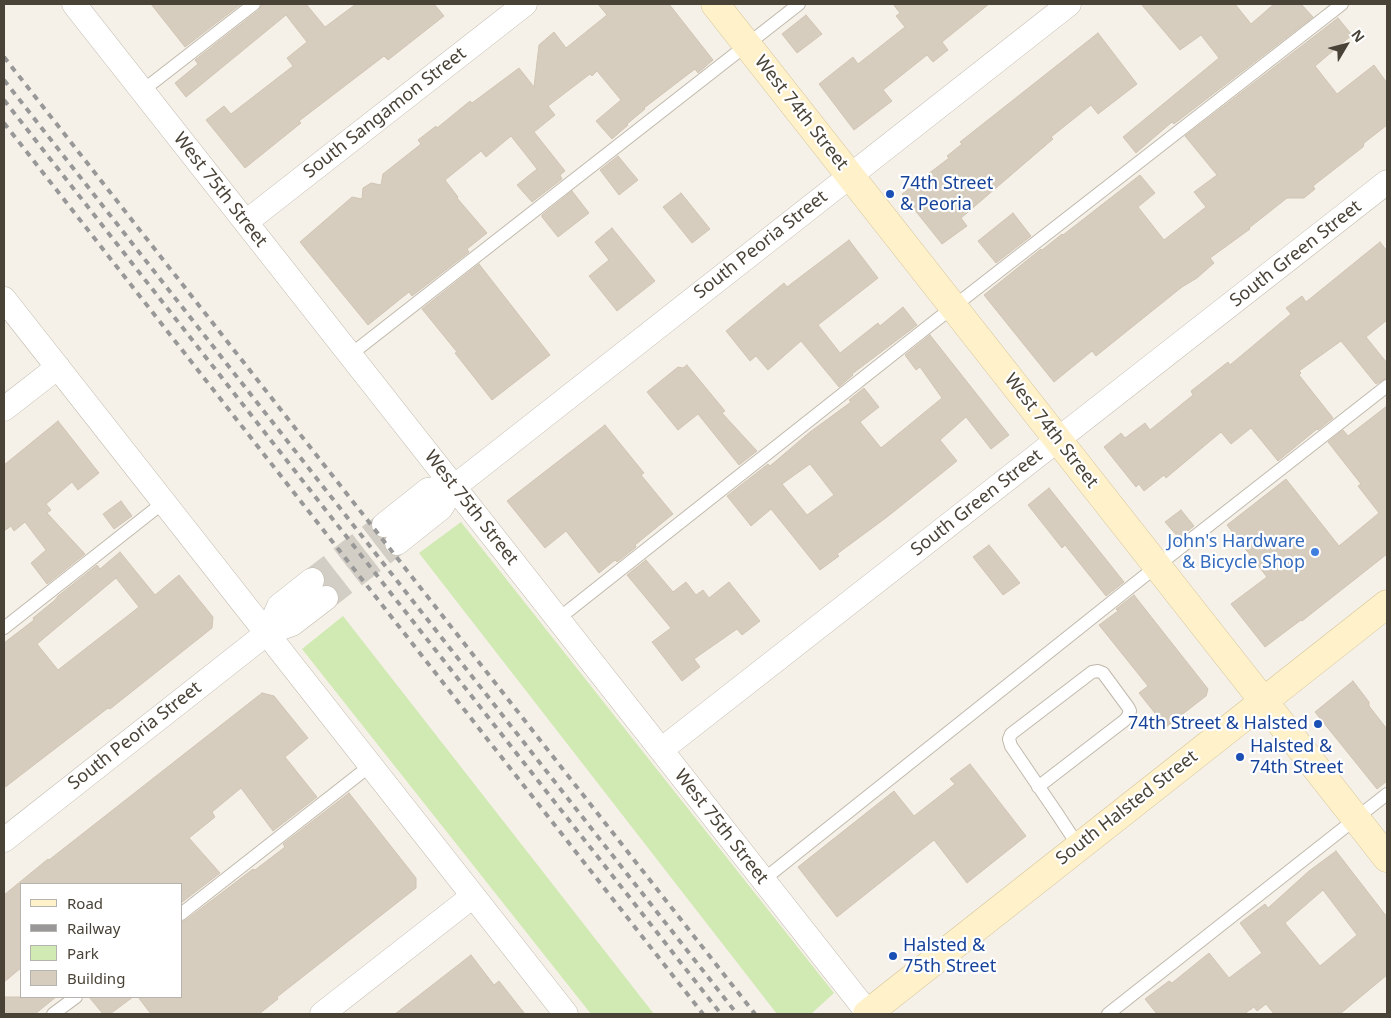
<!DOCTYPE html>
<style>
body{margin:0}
#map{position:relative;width:1391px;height:1018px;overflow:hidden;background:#f5f1e9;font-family:"Noto Sans",sans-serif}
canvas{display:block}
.frame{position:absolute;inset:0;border:5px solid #494237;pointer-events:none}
.legend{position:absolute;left:20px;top:883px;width:162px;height:115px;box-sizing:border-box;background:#fff;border:1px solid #b6b3af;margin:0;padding:6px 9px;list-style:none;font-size:15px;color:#494237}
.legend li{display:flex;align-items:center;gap:10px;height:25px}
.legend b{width:25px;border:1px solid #b6b3af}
.north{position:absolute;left:1321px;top:20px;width:50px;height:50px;-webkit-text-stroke:4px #fff;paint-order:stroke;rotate:53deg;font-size:14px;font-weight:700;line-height:20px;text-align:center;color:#494237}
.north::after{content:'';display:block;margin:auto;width:18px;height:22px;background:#494237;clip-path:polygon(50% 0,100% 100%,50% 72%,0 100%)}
</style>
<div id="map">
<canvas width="1391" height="1018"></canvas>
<div class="frame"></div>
<ul class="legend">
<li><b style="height:6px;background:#fff1ca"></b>Road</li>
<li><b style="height:6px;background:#989898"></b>Railway</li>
<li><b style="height:14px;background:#d1e9b2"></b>Park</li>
<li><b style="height:14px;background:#d6cdbf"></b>Building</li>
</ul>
<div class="north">N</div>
</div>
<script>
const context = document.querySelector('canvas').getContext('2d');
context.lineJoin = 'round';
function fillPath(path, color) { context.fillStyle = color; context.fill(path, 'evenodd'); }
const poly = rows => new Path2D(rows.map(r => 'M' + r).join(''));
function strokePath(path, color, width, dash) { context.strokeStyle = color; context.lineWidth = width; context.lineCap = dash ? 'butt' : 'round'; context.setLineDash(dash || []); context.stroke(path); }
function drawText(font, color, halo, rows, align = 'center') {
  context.font = font + ' "Noto Sans",sans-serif'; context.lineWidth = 4.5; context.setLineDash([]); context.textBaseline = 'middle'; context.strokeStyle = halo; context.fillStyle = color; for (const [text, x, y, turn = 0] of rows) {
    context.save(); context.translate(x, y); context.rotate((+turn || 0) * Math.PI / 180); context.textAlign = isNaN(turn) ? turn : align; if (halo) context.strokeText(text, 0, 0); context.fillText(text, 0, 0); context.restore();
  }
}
fillPath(poly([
 [461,522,834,993,811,1014,777,1014,419,553],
 [343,616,654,1014,591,1014,302,649]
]), '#d1e9b2');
const building = poly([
 [151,4,241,4,185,47,151,4],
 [262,4,306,4,325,27,356,4,434,4,444,16,388,60,384,56,299,121,301,123,245,168,206,120,224,106,231,114,293,66,287,58,307,42,286,15,186,97,175,83,198,64,195,60,259,10,262,4],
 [598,4,669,4,713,60,698,73,695,69,644,108,645,109,627,124,628,125,612,139,596,121,621,100,597,71,592,76,590,74,548,106,555,115,534,132,565,171,560,175,562,179,532,202,517,185,537,169,511,136,486,157,481,151,445,180,458,197,457,198,487,233,467,249,469,252,412,296,409,292,368,325,300,242,352,197,362,199,363,188,371,183,381,185,383,174,421,144,418,140,436,126,437,128,470,101,472,103,519,68,534,87,539,45,554,32,566,48,607,15,598,4],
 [893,4,989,4,942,42,948,50,933,62,927,55,883,90,892,101,854,130,819,84,853,57,858,64,905,27,896,16,900,13,893,4],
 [1141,4,1235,4,1251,24,1274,4,1301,4,1313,17,1174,124,1172,122,1136,153,1123,137,1219,58,1201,35,1180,50,1141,4],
 [806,15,822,34,797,53,782,34,806,15],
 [1338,18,1352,35,1315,66,1337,94,1374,65,1387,83,1387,125,1364,143,1363,147,1313,186,1315,189,1304,198,1287,198,1249,228,1250,229,1210,258,1214,263,1197,278,1182,287,1096,356,1092,351,1054,382,984,295,1041,249,1042,250,1062,234,1063,235,1140,175,1155,193,1138,207,1164,240,1206,207,1194,192,1217,175,1185,136,1338,18],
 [1098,33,1137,84,1098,114,1091,105,1051,137,1053,139,961,218,967,226,942,244,902,194,949,158,947,156,962,144,960,142,1098,33],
 [618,156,638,180,619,195,600,170,618,156],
 [572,191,589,213,558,237,542,217,542,215,572,191],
 [681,193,710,229,692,243,663,207,681,193],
 [1013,213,1031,236,996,263,978,241,1013,213],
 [612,228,655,281,617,311,589,276,609,260,595,242,612,228],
 [849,240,878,278,818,325,840,353,878,323,880,326,903,307,917,325,852,374,853,375,839,387,801,341,768,370,756,356,750,361,726,331,784,283,787,287,849,240],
 [1380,242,1387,251,1387,320,1366,337,1387,363,1387,378,1376,384,1341,341,1299,371,1301,373,1299,375,1333,418,1318,430,1317,429,1278,461,1251,428,1231,444,1221,432,1166,478,1164,475,1144,491,1139,484,1136,487,1104,447,1121,433,1125,438,1145,423,1150,430,1193,395,1191,391,1228,362,1230,365,1291,314,1286,308,1302,296,1306,302,1380,242],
 [479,264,550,355,492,400,455,353,457,352,422,309,479,264],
 [930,335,1009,435,991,449,966,417,940,440,957,461,887,517,837,554,839,556,820,570,771,509,751,526,727,496,768,464,770,466,810,432,851,402,849,400,864,388,879,407,860,422,881,448,942,398,920,367,916,370,905,355,930,335],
 [810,464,834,495,807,515,782,484,810,464],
 [687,365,725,411,722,413,757,451,739,465,698,414,678,430,647,392,678,367,683,368,687,365],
 [1387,406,1387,554,1302,621,1301,620,1265,647,1231,604,1267,577,1227,525,1286,479,1339,546,1379,513,1358,486,1361,484,1328,442,1343,430,1348,436,1387,406],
 [58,421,99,473,78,490,72,482,46,504,51,510,47,513,85,554,47,584,31,563,46,550,25,522,14,531,11,526,4,531,4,465,58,421],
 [605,425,644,473,641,475,673,514,635,545,636,547,617,562,615,560,599,573,566,531,545,548,507,501,605,425],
 [1049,488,1124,582,1106,596,1065,545,1062,548,1028,505,1049,488],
 [121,501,132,516,114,529,103,514,121,501],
 [1181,510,1194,526,1179,538,1165,522,1181,510],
 [989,545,1020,583,1003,595,973,557,989,545],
 [120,552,155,595,179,575,213,617,212,628,110,709,108,708,4,788,4,643,34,620,33,618,55,600,58,596,97,565,100,569,120,552],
 [116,578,139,607,58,670,37,644,116,578],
 [646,560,673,592,686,582,696,595,703,590,709,598,729,582,760,621,742,635,737,629,694,659,700,667,682,681,652,642,671,628,627,575,646,560],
 [1134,595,1208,689,1206,696,1166,727,1139,693,1148,686,1099,625,1118,611,1116,609,1134,595],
 [1353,681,1369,702,1369,706,1387,729,1387,781,1377,789,1315,712,1353,681],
 [262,693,274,696,308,738,285,757,317,797,273,831,241,788,212,812,215,817,189,838,220,873,181,903,181,884,21,884,21,968,4,982,4,895,48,859,49,860,262,693],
 [970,764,1026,836,967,883,934,840,837,917,798,867,894,791,914,816,955,784,950,779,970,764],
 [349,793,416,878,416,888,277,997,278,999,259,1014,151,1014,138,997,181,997,181,922,186,920,253,869,255,870,285,847,283,844,349,793],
 [1336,851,1387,917,1387,975,1340,1014,1274,1014,1266,1004,1257,1011,1254,1007,1244,1014,1157,1014,1145,999,1169,981,1172,983,1209,953,1229,978,1262,953,1240,923,1265,904,1268,908,1309,871,1336,851],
 [1323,890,1357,935,1320,966,1285,923,1323,890],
 [471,955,494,985,499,981,525,1014,395,1014,471,955],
 [4,997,56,997,35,1014,4,1014,4,997],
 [89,997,133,997,110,1014,103,1014,89,997]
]);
fillPath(building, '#d6cdbf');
strokePath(building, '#d1c4b2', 1);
strokePath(poly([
 [312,580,384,525],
 [326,598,397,543]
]), '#d3cec5', 24, [24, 12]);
const lane = poly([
 [142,91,254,4],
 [350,355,799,4],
 [558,619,930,325,1342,4],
 [4,628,164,502],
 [1038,787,1125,720,1128,716,1130,711,1128,707,1103,673,1098,671,1092,672,1011,734,1009,739,1011,746,1058,815,1079,847],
 [763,880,1157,566,1387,386],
 [181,914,371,765],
 [53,1014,76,997],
 [1108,1014,1387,794]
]);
const street = poly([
 [74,4,868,1013],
 [246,222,525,4],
 [4,299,566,1014],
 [4,409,58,367],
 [384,525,428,490,454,487],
 [397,543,441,508,454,487,1069,4],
 [267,633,279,606,312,580],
 [661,750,1387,182],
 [4,840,267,633,292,624,326,598],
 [322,1014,473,896]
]);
const secondary = poly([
 [715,4,1387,858],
 [867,1014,1387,604]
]);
strokePath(lane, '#c0b9ac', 14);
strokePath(street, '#c0b9ac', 25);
strokePath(secondary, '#d5c499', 29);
strokePath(lane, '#fff', 12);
strokePath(street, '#fff', 24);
strokePath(secondary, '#fff1ca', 28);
strokePath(poly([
 [4,57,755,1014],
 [4,80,737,1014],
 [4,100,721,1014],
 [4,123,703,1014]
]), '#989898', 4, [6, 6]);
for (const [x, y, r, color] of [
 [890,194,5,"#1a4fb4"],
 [1315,552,5,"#3f7fe0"],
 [1318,724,5,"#1a4fb4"],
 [1240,757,5,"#1a4fb4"],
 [893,956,5,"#1a4fb4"]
]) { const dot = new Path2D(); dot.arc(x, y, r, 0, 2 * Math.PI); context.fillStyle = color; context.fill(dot); strokePath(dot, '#fff', 2); }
drawText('18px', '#494237', '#fff', [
 ["South Sangamon Street",385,113,-38],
 ["West 74th Street",801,113,52],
 ["West 75th Street",220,190,52],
 ["South Peoria Street",761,245,-38],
 ["South Green Street",1296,254,-38],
 ["West 74th Street",1051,431,52],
 ["South Green Street",977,503,-38],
 ["West 75th Street",471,508,52],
 ["South Peoria Street",135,736,-38],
 ["South Halsted Street",1127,808,-38],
 ["West 75th Street",721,827,52]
]);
drawText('18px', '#164399', '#fff', [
 ["74th Street",900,184],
 ["& Peoria",900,205],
 ["74th Street & Halsted",1308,724,"right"],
 ["Halsted &",1250,747],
 ["74th Street",1250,768],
 ["Halsted &",903,946],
 ["75th Street",903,967]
], 'left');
drawText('18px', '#366cbe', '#fff', [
 ["John's Hardware",1305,542],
 ["& Bicycle Shop",1305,563]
], 'right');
</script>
